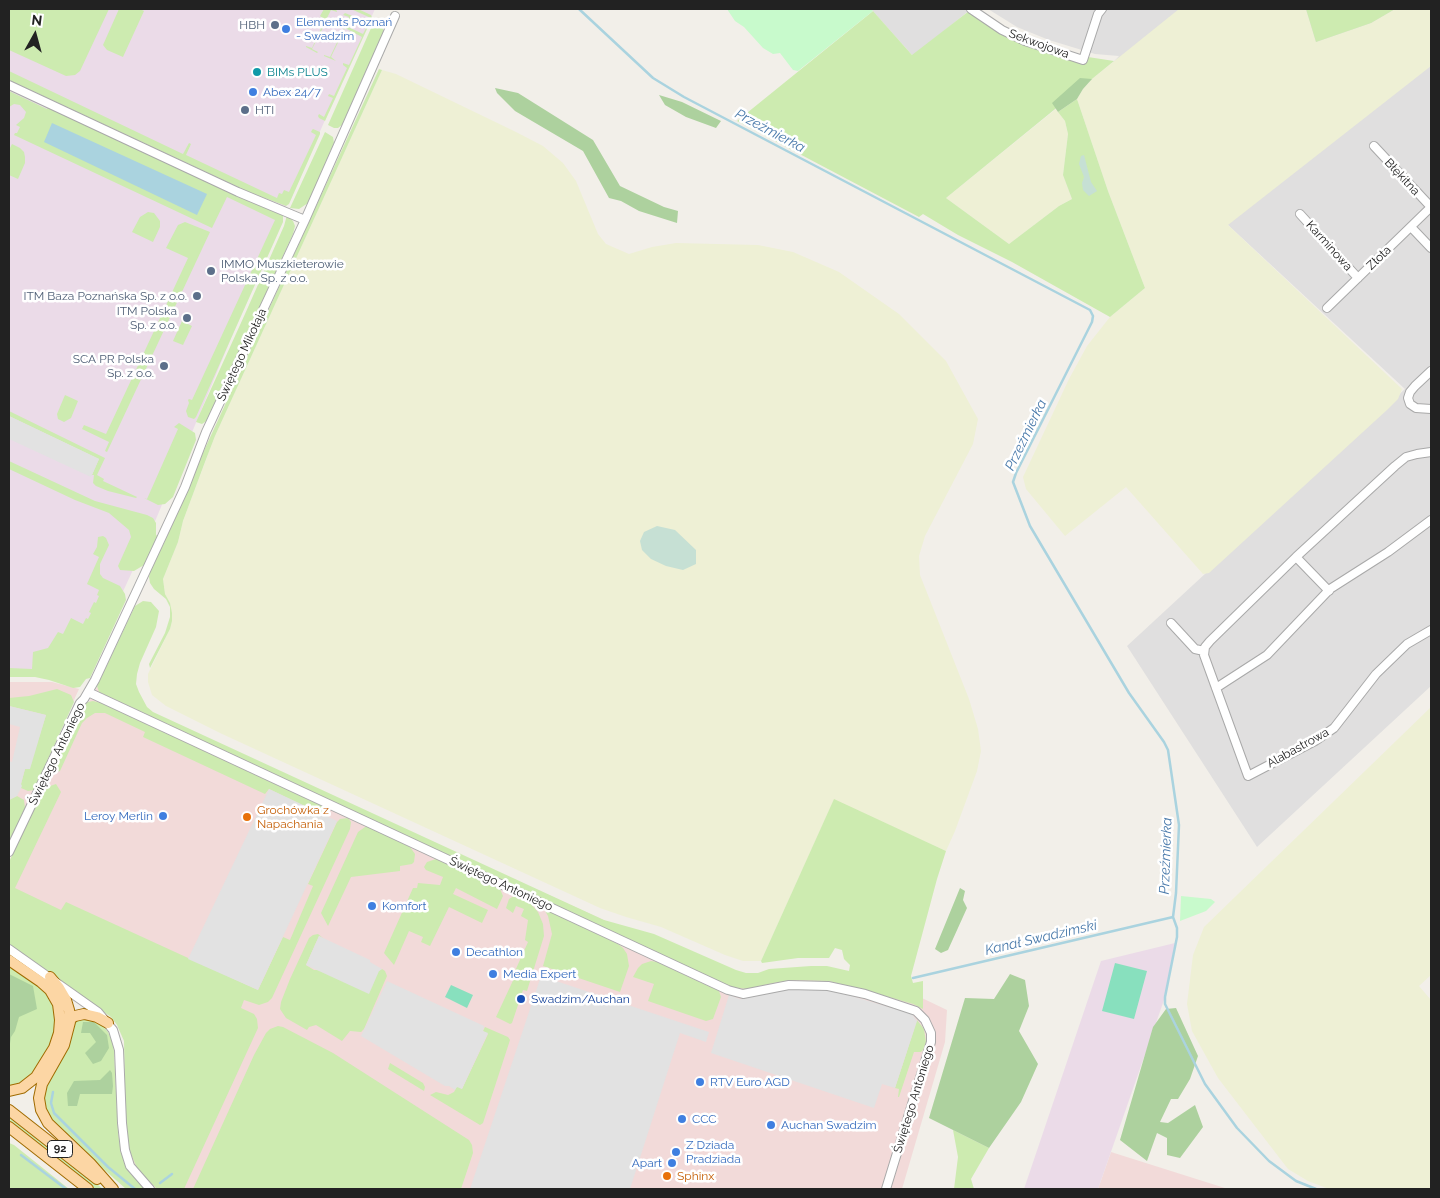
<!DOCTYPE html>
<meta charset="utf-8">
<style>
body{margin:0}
#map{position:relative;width:1440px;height:1198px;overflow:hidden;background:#f2efe9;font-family:Raleway,sans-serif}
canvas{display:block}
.frame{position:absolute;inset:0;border:10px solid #222;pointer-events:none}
.north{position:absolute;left:10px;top:10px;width:50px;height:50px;-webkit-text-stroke:4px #fff;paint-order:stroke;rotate:7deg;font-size:14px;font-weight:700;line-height:20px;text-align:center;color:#222}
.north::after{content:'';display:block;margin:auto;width:18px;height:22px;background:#222;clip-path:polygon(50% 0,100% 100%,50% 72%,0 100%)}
</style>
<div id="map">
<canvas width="1440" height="1198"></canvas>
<div class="frame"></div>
<div class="north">N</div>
</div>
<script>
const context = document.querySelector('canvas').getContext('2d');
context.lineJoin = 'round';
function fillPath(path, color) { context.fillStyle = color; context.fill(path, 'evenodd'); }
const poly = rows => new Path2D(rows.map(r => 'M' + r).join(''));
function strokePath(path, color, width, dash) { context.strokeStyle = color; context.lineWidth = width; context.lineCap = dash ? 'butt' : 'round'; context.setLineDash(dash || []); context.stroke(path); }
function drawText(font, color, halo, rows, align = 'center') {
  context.font = font + ' Raleway,sans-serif'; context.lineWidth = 5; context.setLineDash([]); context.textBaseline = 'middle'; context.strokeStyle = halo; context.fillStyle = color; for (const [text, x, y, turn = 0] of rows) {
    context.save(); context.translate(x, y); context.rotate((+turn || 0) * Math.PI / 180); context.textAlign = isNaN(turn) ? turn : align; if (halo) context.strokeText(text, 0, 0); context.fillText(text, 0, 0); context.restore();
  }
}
fillPath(poly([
 [871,9,971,9,913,56],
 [988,9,1431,9,1431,686,1257,847,1127,646,1405,389,1228,225,1091,86,1119,56,1095,54,1049,40,1017,27]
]), '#e0dfdf');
fillPath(poly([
 [9,682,52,682,79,689,24,810,9,836],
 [97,687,480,864,732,978,786,971,901,988,947,1010,945,1042,902,1189,133,1189,124,1027,105,1007,9,941,9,862,85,709],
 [1111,1152,1228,1189,1098,1189]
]), '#f2dad9');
fillPath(poly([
 [9,9,375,9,281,218,151,531,107,626,42,676,9,675],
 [1175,943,1164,1000,1098,1189,1024,1189,1101,961]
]), '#ebdbe8');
fillPath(poly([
 [1179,9,1306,9,1316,42,1371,23,1395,9,1431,9,1431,66,1228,225,1402,389,1398,399,1387,410,1209,573,1203,574,1126,487,1065,536,1026,489,1023,477,1069,379,1087,346,1110,317,1145,288,1108,191,1077,99,1083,89,1092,79],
 [382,70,396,74,516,132,543,146,563,163,576,181,598,234,606,244,629,254,652,247,676,243,758,245,793,252,839,272,899,314,946,361,978,419,973,444,925,536,919,556,920,575,969,699,978,729,981,751,977,771,955,831,946,851,834,800,761,961,743,961,725,955,661,927,626,917,600,908,220,733,166,706,152,695,148,682,148,674,170,629,172,621,170,603,165,594,163,579,178,542,183,521,215,436],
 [1056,109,1065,121,1068,134,1063,175,1072,199,1059,206,1009,244,946,198],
 [1431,707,1431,975,1419,986,1431,1000,1431,1189,1329,1189,1308,1181,1288,1169,1218,1078,1192,1031,1187,1004,1193,955,1204,927]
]), '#eef0d5');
fillPath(poly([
 [9,9,109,9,80,71,75,75,66,76,9,50],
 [119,9,140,9,144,11,123,57,107,50,103,45],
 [324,9,336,9,337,12,331,10,327,18,344,26,349,17,343,15,345,13,355,17,355,20,350,18,346,26,363,34,371,18,351,9,358,9,371,15,372,18,325,121,319,118,318,116,319,114,324,117,333,98,328,96,329,94,334,96,347,68,343,65,343,63,349,65,362,37,345,28,331,57,336,61,324,56,324,55,330,57,344,28,327,20,312,49,318,52,317,53,306,47,306,46,312,48,325,20,320,16],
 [1306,9,1395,9,1371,23,1316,42],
 [873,11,912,55,969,11,1000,33,1051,54,1084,62,1088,57,1114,61,946,198,1009,244,1059,206,1072,199,1063,175,1068,134,1065,121,1058,112,1077,99,1108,191,1145,288,1110,317,1012,262,958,235,923,214,919,217,737,121],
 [374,25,383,29,383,33,342,125,338,128,334,128,328,125,372,26],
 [379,69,382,70,215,436,205,462,183,521,178,542,163,579,165,594,170,603,172,613,172,621,170,629,150,668,149,664,165,633,170,617,170,607,166,599,154,589,150,583,149,577,150,572,170,530,202,455],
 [9,71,183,154,189,143,191,144,186,155,277,198,279,193,282,194,284,190,289,192,316,135,311,132,312,130,313,129,320,132,320,134,289,204,286,206,249,192,9,80],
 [9,91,47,109,48,107,250,202,283,214,283,222,196,417,194,419,188,417,186,411,189,403,188,400,189,399,192,400,275,220,227,197,212,228,14,135,15,133,17,133,20,127,16,125,24,118,26,112,20,105,14,104,9,107],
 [325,132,333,137,334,143,308,203,299,209,290,208],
 [12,144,20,148,24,152,25,157,25,163,18,179,9,175,9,150],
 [148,212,154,213,160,221,160,227,153,242,132,232,140,217],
 [287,215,293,221,295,226,293,234,208,420,202,424,196,422,245,314,284,226],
 [185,222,210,232,107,452,105,451,109,442,82,429,84,425,106,434,188,258,166,248,178,225],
 [182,321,192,326,183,345,173,341],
 [65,395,78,401,71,418,64,422,58,419,57,414],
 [9,411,105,458,97,475,104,479,103,481,137,497,136,498,108,491,96,486,93,483,94,475,92,475,99,459,9,416],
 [179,423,195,433,196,440,173,497,165,504,158,505,144,498,147,499,178,429,174,427],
 [9,461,95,501,147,515,153,518,156,523,156,535,158,536,144,565,134,571,120,570,118,566,131,537,129,530,109,513,75,500,9,469],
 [103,536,106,538,109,545,100,564,100,574,103,578,120,586,125,594,126,600,90,678,86,679,80,687,73,688,49,680,35,677,9,677,9,668,32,669,33,652,48,648,58,632,63,634,71,618,83,624,86,618,88,619,91,613,89,612,94,602,96,603,99,596,97,595,99,590,87,584,99,557,93,554,97,547,98,537],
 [143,601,151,602,159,611,156,627,140,663,137,674,136,684,139,692,147,707,153,712,604,920,654,934,736,970,746,973,758,973,769,969,811,966,827,966,849,971,850,965,844,959,842,950,835,948,829,958,798,958,762,963,761,961,834,799,946,851,937,879,911,976,913,983,923,981,923,1009,913,1004,868,991,829,981,792,980,773,983,747,989,731,987,99,692,97,686,135,606],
 [57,689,71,695,74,702,34,790,28,791,21,788,21,784,25,769,29,769,46,715,9,706,9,698,29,696],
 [93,701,101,703,322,806,327,813,328,821,327,817,269,789,265,794,143,737,145,732,105,713,95,713,87,718,82,723,60,771,53,773,53,769,83,706,88,702],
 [56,784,61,792,15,888,61,910,66,902,258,990,283,937,290,940,313,886,308,884,337,822,340,819,348,818,351,822,350,829,272,998,268,1002,259,1005,244,1000,241,1008,254,1014,257,1019,258,1028,184,1189,157,1189,138,1170,130,1152,126,1136,124,1041,117,1025,111,1017,9,946,9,862,44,788],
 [17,796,24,800,25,808,9,843,9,800],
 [365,827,368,827,410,847,415,854,414,862,412,864,400,866,400,871,351,877,328,926,321,913,358,832],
 [436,859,500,889,503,896,497,909,456,888,453,894,488,910,482,923,449,907,430,946,421,942,423,937,409,931,394,965,384,953,413,888,417,888,418,883,440,885,443,877,426,870,424,867,427,862],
 [514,896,530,903,538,912,543,924,544,936,527,991,523,990,512,1023,510,1024,496,1017,517,972,515,971,528,942,525,940,528,920,521,916,524,909,516,906,513,913,506,908,509,899],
 [544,909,618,944,623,948,627,954,629,966,620,992,543,966,552,934,548,916],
 [318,934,324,939,319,936,306,965,314,970,379,971,382,969,385,971,387,976,364,1029,361,1032,350,1031,342,1041,316,1025,309,1027,307,1030,286,1018,280,1009,281,1002,290,979,309,938,313,935],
 [651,961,657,962,719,991,721,997,713,1019,706,1021,648,1001,654,984,633,977,638,968,642,964],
 [9,963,42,988,54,1005,57,1015,53,1042,34,1075,21,1085,9,1086],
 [81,1018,91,1018,102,1025,108,1032,112,1041,114,1051,118,1132,121,1153,130,1173,146,1189,126,1189,53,1124,42,1102,46,1083,72,1036,75,1021],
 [917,1020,924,1029,926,1042,923,1050,921,1052,914,1052,899,1097,898,1097,899,1089,895,1088],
 [278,1026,283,1027,333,1053,469,1140,472,1145,473,1153,461,1189,193,1189,254,1055,266,1033,270,1029],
 [485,1027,508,1037,510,1040,483,1123,480,1125,430,1095,436,1092,448,1095,454,1092,457,1086,462,1089,488,1034,483,1031],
 [390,1063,423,1083,425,1087,424,1091,388,1069],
 [9,1115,51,1147,103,1189,94,1189,9,1122],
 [953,1130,989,1148,971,1179,974,1189,954,1189,958,1157],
 [9,1143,14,1145,69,1189,9,1189]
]), '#cdebb0');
fillPath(poly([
 [1080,78,1092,79,1083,89,1077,99,1058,112,1052,103],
 [495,88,518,93,593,140,620,186,664,207,678,211,677,223,639,211,621,201,609,198,583,151,515,111,497,93],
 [659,95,682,102,721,121,716,128,686,117,665,105],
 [960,888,965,891,963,900,967,908,948,950,941,953,935,949],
 [9,974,33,986,37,1009,19,1017,15,1031,11,1037,9,1050],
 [1010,974,1025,980,1029,1006,1019,1031,1038,1064,1021,1102,989,1148,929,1118,965,998,994,999],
 [1176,1008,1198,1056,1190,1079,1178,1099,1171,1099,1160,1122,1168,1123,1195,1105,1203,1127,1180,1158,1167,1155,1167,1138,1157,1133,1147,1161,1120,1140,1153,1027,1166,1009],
 [83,1022,94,1022,107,1035,109,1048,101,1061,93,1064,85,1053,96,1042,90,1033,81,1033],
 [110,1070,112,1073,113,1086,112,1094,80,1094,77,1106,68,1106,67,1093,74,1081,100,1080]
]), '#add19e');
fillPath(poly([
 [1084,155,1091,182,1097,191,1089,196,1083,190,1082,183,1084,177,1079,164,1081,156],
 [657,526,675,530,696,550,696,564,683,570,666,566,651,559,642,550,640,541,644,532]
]), '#c6e0d4');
fillPath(poly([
 [727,9,871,9,873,11,798,71,793,70,780,53,773,54,763,48,744,27,735,21],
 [1181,896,1211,899,1215,902,1206,911,1180,921]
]), '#c8facc');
fillPath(poly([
 [1115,963,1147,971,1134,1019,1102,1011],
 [451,985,473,995,467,1008,445,997]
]), '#88e0be');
fillPath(poly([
 [9,416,99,459,91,477,9,439],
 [9,706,46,715,30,769,25,769,21,784,22,786,17,796,9,800,9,761,12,762,20,727,9,724],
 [269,789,337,821,258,990,188,959],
 [319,936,370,960,370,962,382,969,379,971,369,994,306,965],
 [541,976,709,1032,706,1042,680,1033,630,1189,470,1189],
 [387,981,484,1026,483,1031,488,1033,462,1089,457,1087,455,1090,449,1086,445,1086,361,1036],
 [790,989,817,989,835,991,912,1014,917,1021,895,1088,882,1084,874,1108,711,1053,729,995,740,999]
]), '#e2e2e2');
fillPath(poly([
 [52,123,207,194,197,215,44,142]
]), '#aad3df');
strokePath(poly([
 [579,9,653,78,684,97,1090,310,1093,316,1092,322,1016,473,1013,482,1030,526,1129,693,1164,742,1168,750,1179,825,1176,893,1173,917,1177,928,1177,937,1165,997,1165,1004,1205,1084,1237,1128,1269,1161,1296,1181,1316,1189],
 [913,978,1173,917],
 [53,1092,51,1103,54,1113,108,1167,135,1189],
 [21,1155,66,1189],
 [160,1183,172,1174]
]), '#aad3df', 2.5);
const minor = poly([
 [971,9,1002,30,1025,41,1083,60,1098,14,1102,9],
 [9,85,238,192,305,220],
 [1374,146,1431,207],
 [1300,214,1358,278],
 [1411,227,1431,248],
 [1327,308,1431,207],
 [1431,371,1415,386,1410,392,1408,398,1410,404,1416,408,1431,409],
 [1431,452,1417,454,1406,457,1395,466,1296,557,1210,641,1205,647,1204,655,1248,776,1315,741,1334,728,1376,674,1407,644,1431,630],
 [1296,557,1329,591],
 [1171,623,1195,649,1204,651],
 [1216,688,1267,655,1330,589,1388,552,1431,520],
 [88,692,728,990,743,994,789,985,828,986,865,994,916,1011,925,1020,931,1033,931,1042,886,1189],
 [9,852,80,703,84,699,95,680,138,588,185,487,206,432,305,220,395,16],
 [9,949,98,1012,113,1030,119,1050,122,1123,125,1150,130,1166,150,1189]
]);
const major = poly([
 [9,960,41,982,50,990,58,1004,60,1020,59,1033,54,1048,36,1077,22,1088,9,1091],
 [50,977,59,988,66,1000,69,1010,70,1022,64,1045,42,1084,39,1098,41,1110,48,1123,90,1163,113,1189],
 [65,1022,75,1016,84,1014,97,1017,108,1023],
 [9,1110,97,1179],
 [9,1127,88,1189]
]);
strokePath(minor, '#a9a9a9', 10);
strokePath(major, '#a06b00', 12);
strokePath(minor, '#fff', 8);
strokePath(major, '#fcd6a4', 10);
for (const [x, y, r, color] of [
 [275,25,5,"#5c6f8a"],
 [286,29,5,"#3f7fe0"],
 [257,72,5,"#0f9aa8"],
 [253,92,5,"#3f7fe0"],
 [245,110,5,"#5c6f8a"],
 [211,271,5,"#5c6f8a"],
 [197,296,5,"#5c6f8a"],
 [187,318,5,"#5c6f8a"],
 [164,366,5,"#5c6f8a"],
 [163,816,5,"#3f7fe0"],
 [247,817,5,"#e8710a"],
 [372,906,5,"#3f7fe0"],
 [456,952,5,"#3f7fe0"],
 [493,974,5,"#3f7fe0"],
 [521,999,5,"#1a4fb4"],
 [700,1082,5,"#3f7fe0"],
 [682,1119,5,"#3f7fe0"],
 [771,1125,5,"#3f7fe0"],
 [676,1152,5,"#3f7fe0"],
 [672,1163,5,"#3f7fe0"],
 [667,1176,5,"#e8710a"]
]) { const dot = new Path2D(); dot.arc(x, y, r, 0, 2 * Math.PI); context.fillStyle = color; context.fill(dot); strokePath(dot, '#fff', 2); }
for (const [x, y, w] of [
 [60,1149,25]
]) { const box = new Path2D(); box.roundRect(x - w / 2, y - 8.5, w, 17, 4); context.fillStyle = '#fff'; context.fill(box); strokePath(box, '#222', 1); }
drawText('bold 11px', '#222', null, [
 ["92",60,1149]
]);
drawText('12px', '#366cbe', '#fff', [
 ["Elements Poznań",296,22],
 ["- Swadzim",296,36],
 ["Abex 24/7",263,92],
 ["Leroy Merlin",153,816,"right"],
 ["Komfort",382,906],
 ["Decathlon",466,952],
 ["Media Expert",503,974],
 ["RTV Euro AGD",710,1082],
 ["CCC",692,1119],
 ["Auchan Swadzim",781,1125],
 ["Z Dziada",686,1145],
 ["Pradziada",686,1159],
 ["Apart",662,1163,"right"]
], 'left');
drawText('12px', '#4e5e75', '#fff', [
 ["HBH",265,25],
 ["HTI",255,110,"left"],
 ["IMMO Muszkieterowie",221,264,"left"],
 ["Polska Sp. z o.o.",221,278,"left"],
 ["ITM Baza Poznańska Sp. z o.o.",187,296],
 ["ITM Polska",177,311],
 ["Sp. z o.o.",177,325],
 ["SCA PR Polska",154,359],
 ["Sp. z o.o.",154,373]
], 'right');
drawText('12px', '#222', '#fff', [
 ["Sekwojowa",1039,44,20],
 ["Błękitna",1402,177,47],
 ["Karminowa",1329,246,48],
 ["Złota",1379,258,-44],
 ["Świętego Mikołaja",242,355,-65],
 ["Alabastrowa",1298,748,-29],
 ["Świętego Antoniego",57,754,-64],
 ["Świętego Antoniego",501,884,25],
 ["Świętego Antoniego",914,1099,-73]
]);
drawText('12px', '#0d838f', '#fff', [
 ["BIMs PLUS",267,72]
], 'left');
drawText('12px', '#c56008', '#fff', [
 ["Grochówka z",257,810],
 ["Napachania",257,824],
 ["Sphinx",677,1176]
], 'left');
drawText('12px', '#164399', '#fff', [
 ["Swadzim/Auchan",531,999]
], 'left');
drawText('italic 14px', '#4a7aab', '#fff', [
 ["Przeźmierka",770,131,28],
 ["Przeźmierka",1026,435,-64],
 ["Przeźmierka",1166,856,-88],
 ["Kanał Swadzimski",1041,938,-13]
]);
</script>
